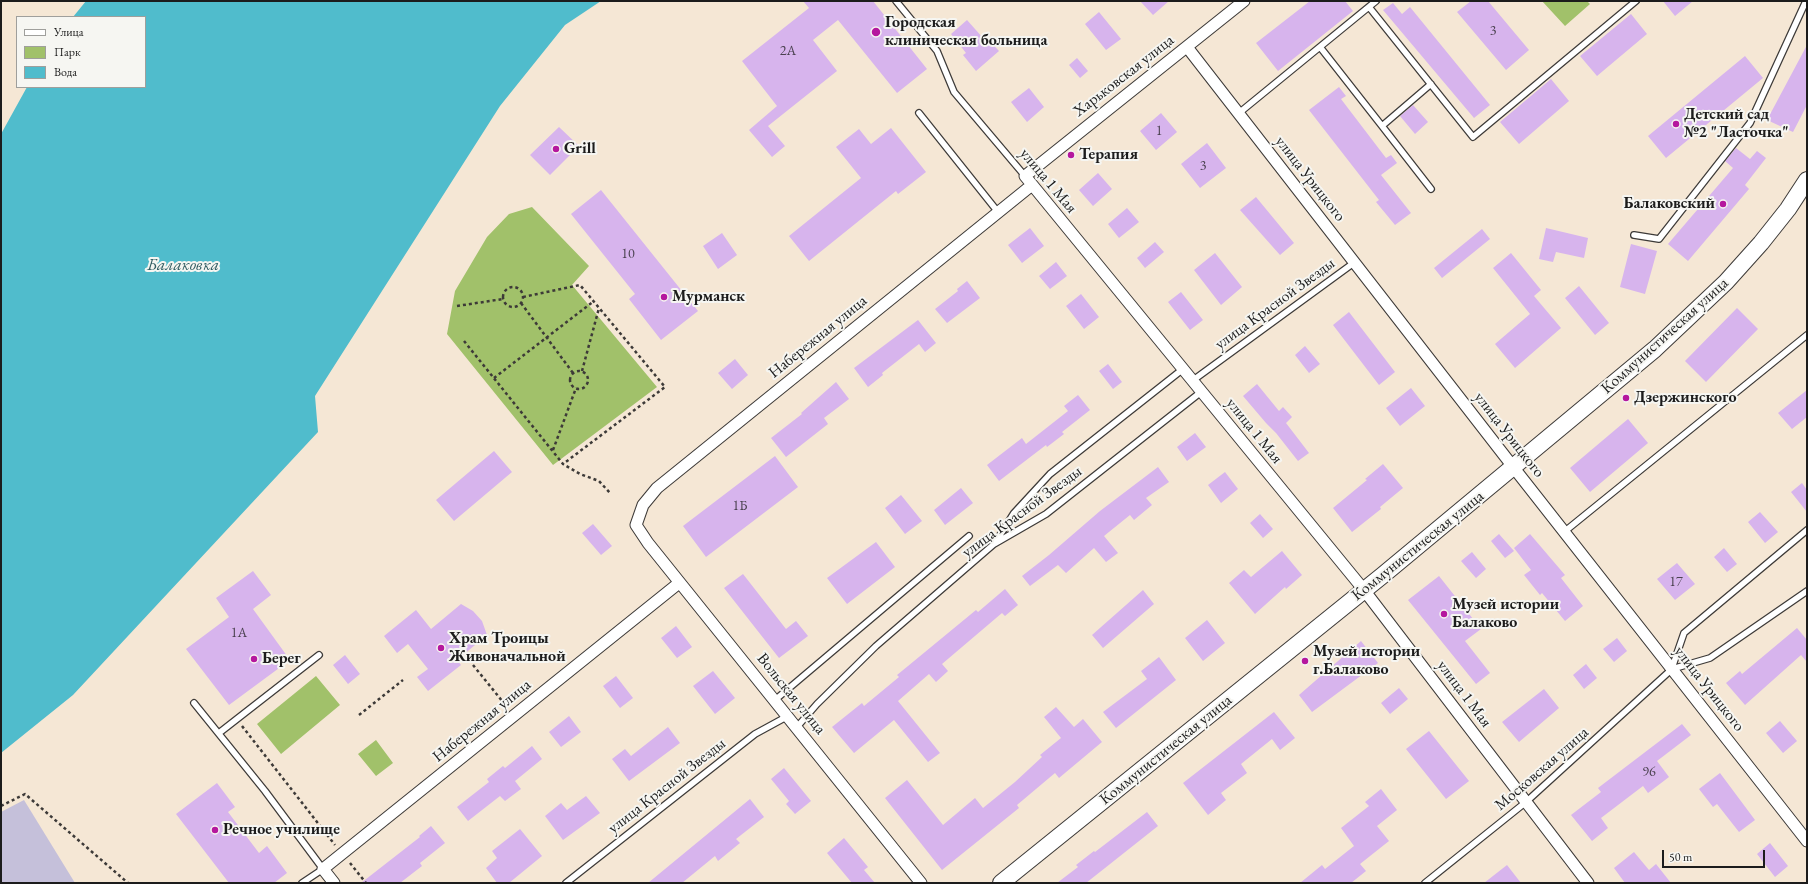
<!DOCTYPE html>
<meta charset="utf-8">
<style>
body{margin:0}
#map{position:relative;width:1808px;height:884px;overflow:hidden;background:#f5e7d5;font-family:"EB Garamond",serif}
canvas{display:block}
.frame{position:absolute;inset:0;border:2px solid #1c1c1c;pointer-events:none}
.legend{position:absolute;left:16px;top:16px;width:130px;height:72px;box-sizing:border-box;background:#f6f6f2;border:1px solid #9f9f9c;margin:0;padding:5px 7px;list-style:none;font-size:12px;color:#1c1c1c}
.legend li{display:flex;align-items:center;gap:8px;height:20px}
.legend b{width:20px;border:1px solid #9f9f9c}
.scale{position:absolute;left:1662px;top:850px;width:103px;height:18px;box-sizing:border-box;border:2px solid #1c1c1c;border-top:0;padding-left:5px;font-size:12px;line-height:14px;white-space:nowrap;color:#1c1c1c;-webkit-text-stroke:3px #f6f6f2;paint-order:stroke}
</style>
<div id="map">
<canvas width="1808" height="884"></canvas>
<div class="frame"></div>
<ul class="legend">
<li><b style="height:5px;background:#fff"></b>Улица</li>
<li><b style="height:11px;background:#a1c16a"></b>Парк</li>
<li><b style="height:11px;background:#50bccc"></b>Вода</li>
</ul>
<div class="scale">50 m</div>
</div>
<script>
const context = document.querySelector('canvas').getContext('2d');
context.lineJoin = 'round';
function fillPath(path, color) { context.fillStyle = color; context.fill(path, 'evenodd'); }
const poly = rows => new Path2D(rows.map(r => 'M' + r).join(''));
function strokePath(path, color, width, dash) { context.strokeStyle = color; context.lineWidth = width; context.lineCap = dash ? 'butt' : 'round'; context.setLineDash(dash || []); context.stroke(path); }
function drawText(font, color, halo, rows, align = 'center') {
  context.font = font + ' "EB Garamond",serif'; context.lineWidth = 4; context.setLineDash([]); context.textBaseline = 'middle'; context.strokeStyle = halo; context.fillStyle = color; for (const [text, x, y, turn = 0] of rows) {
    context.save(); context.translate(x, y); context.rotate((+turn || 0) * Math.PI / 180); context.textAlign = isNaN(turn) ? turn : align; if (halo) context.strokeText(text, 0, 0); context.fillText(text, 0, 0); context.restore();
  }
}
fillPath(poly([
 [24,800,75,883,1,883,1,812]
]), '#c5c0da');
fillPath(poly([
 [1542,1,1587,1,1590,4,1565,26],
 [532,207,589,266,572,285,657,387,553,465,447,334,455,291,487,237,509,214],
 [316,676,340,705,281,754,257,724],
 [376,740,393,763,376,776,358,754]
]), '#a1c16a');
fillPath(poly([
 [86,1,601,1,565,25,500,106,315,396,318,432,73,695,1,753,1,134,27,87,145,87,145,17,73,17]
]), '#50bccc');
fillPath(poly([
 [803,1,873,1,927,69,897,93,838,20,813,40,837,71,768,126,785,146,772,157,749,130,777,106,742,61,809,8],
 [1140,1,1169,1,1153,15],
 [1310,1,1345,1,1353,11,1278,71,1256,43],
 [1471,1,1488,1,1529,50,1506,70,1457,12],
 [1663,1,1693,1,1675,16],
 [1393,3,1402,14,1410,7,1490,105,1474,118,1383,10],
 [1099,12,1121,39,1106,50,1085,24],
 [1631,14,1647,34,1597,76,1580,56],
 [967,20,983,38,985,36,999,51,976,71,963,55,966,53,951,34],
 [1807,45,1807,105,1793,132,1767,120],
 [1745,56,1763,78,1666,158,1648,136],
 [1077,58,1088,71,1080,78,1069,65],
 [1551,79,1569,101,1519,144,1500,122],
 [1339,87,1346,96,1341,99,1386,158,1391,155,1397,163,1381,175,1411,213,1395,225,1376,202,1379,200,1309,110],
 [1029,88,1044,107,1027,122,1011,102],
 [1413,105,1428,122,1415,134,1400,116],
 [1161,113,1177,132,1156,150,1140,131],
 [559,127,579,146,550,175,530,155],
 [891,128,926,172,898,194,896,191,809,261,789,236,861,178,836,147,859,129,871,144],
 [1207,143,1226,168,1200,188,1181,164],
 [1736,148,1750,159,1757,151,1766,158,1745,185,1749,189,1688,261,1668,244,1733,168,1725,161],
 [1098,173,1112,189,1093,206,1079,190],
 [601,190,698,311,661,340,629,299,635,294,571,214],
 [1256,197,1294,243,1280,255,1240,210],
 [1127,208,1139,222,1119,238,1108,224],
 [1030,228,1044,246,1022,263,1008,245],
 [1546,228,1588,238,1584,258,1556,252,1553,262,1539,259],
 [1482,229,1490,239,1442,278,1434,268],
 [722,233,737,255,718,269,703,246],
 [1155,242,1164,252,1145,268,1137,258],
 [1631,244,1657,251,1645,294,1620,287],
 [1215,253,1242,287,1221,305,1194,270],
 [1511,253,1541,290,1534,296,1561,328,1515,368,1495,344,1530,314,1493,268],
 [1056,262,1067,276,1050,289,1039,276],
 [967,281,980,298,947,323,935,309,958,291,957,289],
 [1579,286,1609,323,1595,335,1565,298],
 [1181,292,1203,320,1190,330,1168,302],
 [1081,294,1099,317,1084,329,1066,306],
 [1737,308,1758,329,1706,382,1685,361],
 [1349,312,1395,372,1379,385,1333,325],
 [918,320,936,343,925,352,919,344,882,373,883,375,868,387,854,368],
 [1305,346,1320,364,1309,373,1295,355],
 [735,359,748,375,732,389,718,373],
 [1108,364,1122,382,1113,389,1099,371],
 [836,382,849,399,824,418,828,424,786,457,771,438,802,414,801,413],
 [1257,384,1279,411,1283,407,1292,417,1286,423,1309,453,1298,461,1276,433,1266,423,1243,396],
 [1411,388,1425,406,1400,426,1386,408],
 [1807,390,1807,417,1792,429,1778,413],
 [1078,395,1090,410,1062,432,1064,434,1047,447,1046,445,999,481,987,465,1022,438,1026,444,1068,411,1064,406],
 [1628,419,1648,443,1590,492,1570,468],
 [1195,433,1206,447,1187,461,1177,447],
 [494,451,512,472,454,521,436,500],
 [775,456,798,487,706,557,683,526],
 [1383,464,1403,488,1380,507,1381,509,1352,532,1333,508,1367,480,1365,479],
 [1158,467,1169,482,1146,498,1152,505,1134,520,1130,515,1104,536,1118,553,1106,562,1094,548,1066,573,1058,565,1030,586,1022,576,1049,555,1100,511],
 [1225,472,1238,489,1221,503,1208,485],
 [1802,483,1807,490,1807,512,1791,492],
 [961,488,973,503,945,525,934,510],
 [901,495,922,521,905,534,885,508],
 [1760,512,1778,532,1765,543,1748,522],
 [1260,514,1273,529,1263,538,1250,523],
 [593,524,612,546,601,555,582,533],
 [1499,534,1514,551,1505,558,1491,541],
 [1530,534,1565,575,1561,578,1583,606,1565,621,1542,593,1540,595,1524,575,1531,570,1514,548],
 [876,542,895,567,847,604,827,578],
 [1724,548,1737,564,1727,572,1714,557],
 [1282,551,1302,575,1286,589,1285,587,1255,614,1229,583,1244,570,1251,577],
 [1472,552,1486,569,1476,578,1461,561],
 [1677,563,1695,584,1675,600,1657,579],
 [253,571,271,595,253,609,290,660,229,705,186,649,229,617,216,598],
 [743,574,786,629,796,621,808,636,779,658,724,588],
 [1439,576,1481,629,1465,641,1490,673,1476,684,1408,600],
 [1005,589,1018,605,1005,616,1002,613,942,664,948,671,936,682,929,674,898,701,940,753,928,762,894,720,854,753,832,727,862,703,864,706,899,677,897,675,908,666,976,610,978,612],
 [1143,590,1154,604,1103,648,1092,635],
 [461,604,473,611,482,621,487,635,457,660,461,665,428,691,417,677,428,669,408,644,397,653,384,636,416,610,431,629],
 [1207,620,1225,643,1203,661,1185,638],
 [676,626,692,647,677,658,661,638],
 [1797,628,1807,640,1807,662,1801,655,1745,705,1726,683,1740,671,1742,674],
 [1617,638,1627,651,1614,662,1603,649],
 [1361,641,1378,663,1312,712,1299,695],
 [345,655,360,674,348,684,333,665],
 [1159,657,1176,680,1116,728,1103,712,1147,679,1141,671],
 [1586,664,1597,678,1584,689,1573,675],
 [713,671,735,698,715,714,693,686],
 [616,676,633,698,620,708,603,686],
 [1399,688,1408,699,1390,714,1381,703],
 [1544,689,1559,708,1519,742,1502,722],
 [1056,707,1074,727,1083,719,1102,742,1059,778,1055,773,1017,805,1019,808,942,870,885,798,907,780,943,825,975,798,983,808,1015,782,1042,757,1040,755,1061,738,1044,717],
 [1274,712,1295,738,1280,750,1272,739,1241,764,1247,773,1221,793,1226,800,1208,815,1183,783],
 [569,716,581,732,561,747,549,732],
 [1780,721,1797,741,1783,753,1766,733],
 [1682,724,1691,735,1657,761,1669,777,1648,793,1643,786,1601,818,1608,828,1592,841,1571,815,1601,792,1598,788],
 [668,727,680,743,629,781,612,759,625,749,631,756],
 [1429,731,1469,781,1446,799,1406,749],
 [532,746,542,759,515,781,521,789,505,801,500,796,468,821,457,807,489,782,487,779,503,766,505,768],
 [784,768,811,801,795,814,786,804,789,801,771,779],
 [1720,773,1755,820,1739,832,1717,804,1713,807,1699,789],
 [217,783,235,807,228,812,259,853,267,846,287,873,274,883,229,883,176,814],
 [1381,789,1397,810,1377,826,1389,841,1360,864,1366,871,1351,883,1300,883,1322,865,1325,869,1354,846,1341,828,1369,806,1365,802],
 [586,796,600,813,563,840,545,816,561,803,567,810],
 [750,799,764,817,736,839,740,843,718,861,715,856,682,883,648,883],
 [1147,812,1158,826,1105,868,1086,883,1057,883,1078,867,1076,865,1094,851,1095,852],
 [431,826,445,843,420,863,422,866,400,883,361,883,420,837,419,836],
 [520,829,542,856,509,883,497,883,486,868,497,858,492,851],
 [844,838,868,867,864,870,875,883,852,883,827,853],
 [1770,843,1788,866,1775,877,1757,854],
 [1634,852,1649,870,1656,864,1671,883,1625,883,1614,868],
 [1507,865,1521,883,1484,883]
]), '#d7b4ed');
const service = poly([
 [896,1,937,51,954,92,1025,176],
 [1369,7,1473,137,1636,1],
 [1320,47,1382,126],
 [1431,84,1382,126,1431,189],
 [919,113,998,212],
 [1239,113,1376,1],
 [1634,235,1659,239,1750,123,1806,1],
 [1192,381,1355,262],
 [1564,532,1807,335],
 [995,543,1014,513,1050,474,1183,369],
 [1672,668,1684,633,1807,530],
 [775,700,969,536],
 [194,703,265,791,323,869,302,883],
 [797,727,817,704,876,646,994,544,1046,514,1201,392],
 [219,733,319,655],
 [566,883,755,734,788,716],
 [1425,883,1526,802,1672,669,1710,658,1807,591]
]);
const minor = poly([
 [1244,1,1025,176,1364,590,1588,883],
 [1187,47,1514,468,1807,841],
 [334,883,323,869,679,583],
 [921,883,648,543,636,525,643,505,657,488,1032,185]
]);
const secondary = poly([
 [1001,883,1383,575,1655,349,1726,282,1761,243,1788,209,1807,180]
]);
strokePath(service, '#3d3a38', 8);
strokePath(minor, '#3d3a38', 13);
strokePath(secondary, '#3d3a38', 18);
strokePath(poly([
 '503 297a10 10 0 1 1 20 0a10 10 0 1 1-20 0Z',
 [523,297,580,285,665,387,563,464],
 [521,303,573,373],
 [457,306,503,299],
 [464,341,563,464,580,474,599,481,610,493],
 [582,371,599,308],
 '570 380a9 9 0 1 1 18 0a9 9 0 1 1-18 0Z',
 [494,378,594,301],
 [553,450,576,388],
 [473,665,507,707],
 [359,715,403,680],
 [242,726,335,845],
 [1,806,25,794,128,883],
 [350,863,366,883]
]), '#3d3a38', 2.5, [3, 3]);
strokePath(service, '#fff', 5.5);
strokePath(minor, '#fff', 11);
strokePath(secondary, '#fff', 16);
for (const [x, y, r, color] of [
 [876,32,5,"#b5179e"],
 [1676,124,4,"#b5179e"],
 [556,149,4,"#b5179e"],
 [1071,155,4,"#b5179e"],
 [1723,204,4,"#b5179e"],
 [664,297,4,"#b5179e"],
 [1626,398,4,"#b5179e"],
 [1444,614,4,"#b5179e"],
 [441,648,4,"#b5179e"],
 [254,659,4,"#b5179e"],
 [1305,661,4,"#b5179e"],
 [215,830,4,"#b5179e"]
]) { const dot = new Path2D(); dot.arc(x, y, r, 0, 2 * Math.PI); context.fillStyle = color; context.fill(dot); strokePath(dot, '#f6f6f2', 1.5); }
drawText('14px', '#4b4250', null, [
 ["3",1493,31],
 ["2А",788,51],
 ["1",1159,131],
 ["3",1203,166],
 ["10",628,254],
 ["1Б",740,506],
 ["17",1676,582],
 ["1А",239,633],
 ["96",1649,772]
]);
drawText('bold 16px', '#1c1c1c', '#f6f6f2', [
 ["Городская",885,23],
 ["клиническая больница",885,41],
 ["Детский сад",1684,115],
 ["№2 \"Ласточка\"",1684,133],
 ["Grill",564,149],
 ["Терапия",1079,155],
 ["Балаковский",1715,204,"right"],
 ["Мурманск",672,297],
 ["Дзержинского",1634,398],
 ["Музей истории",1452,605],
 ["Балаково",1452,623],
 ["Храм Троицы",449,639],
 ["Живоначальной",449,657],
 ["Музей истории",1313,652],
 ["г.Балаково",1313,670],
 ["Берег",262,659],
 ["Речное училище",223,830]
], 'left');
drawText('16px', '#1c1c1c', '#f6f6f2', [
 ["Харьковская улица",1124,76,-38],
 ["улица Урицкого",1310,179,52],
 ["улица 1 Мая",1048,181,50],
 ["улица Красной Звезды",1275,304,-36],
 ["Коммунистическая улица",1665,336,-42],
 ["Набережная улица",818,337,-39],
 ["улица 1 Мая",1254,431,51],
 ["улица Урицкого",1509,435,52],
 ["улица Красной Звезды",1022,512,-36],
 ["Коммунистическая улица",1418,546,-39],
 ["улица Урицкого",1709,689,52],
 ["Вольская улица",791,694,51],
 ["улица 1 Мая",1464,694,53],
 ["Набережная улица",482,721,-39],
 ["Коммунистическая улица",1166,750,-39],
 ["Московская улица",1542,769,-41],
 ["улица Красной Звезды",667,786,-38]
]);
drawText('italic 17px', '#315c62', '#f6f6f2', [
 ["Балаковка",183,265]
]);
</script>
